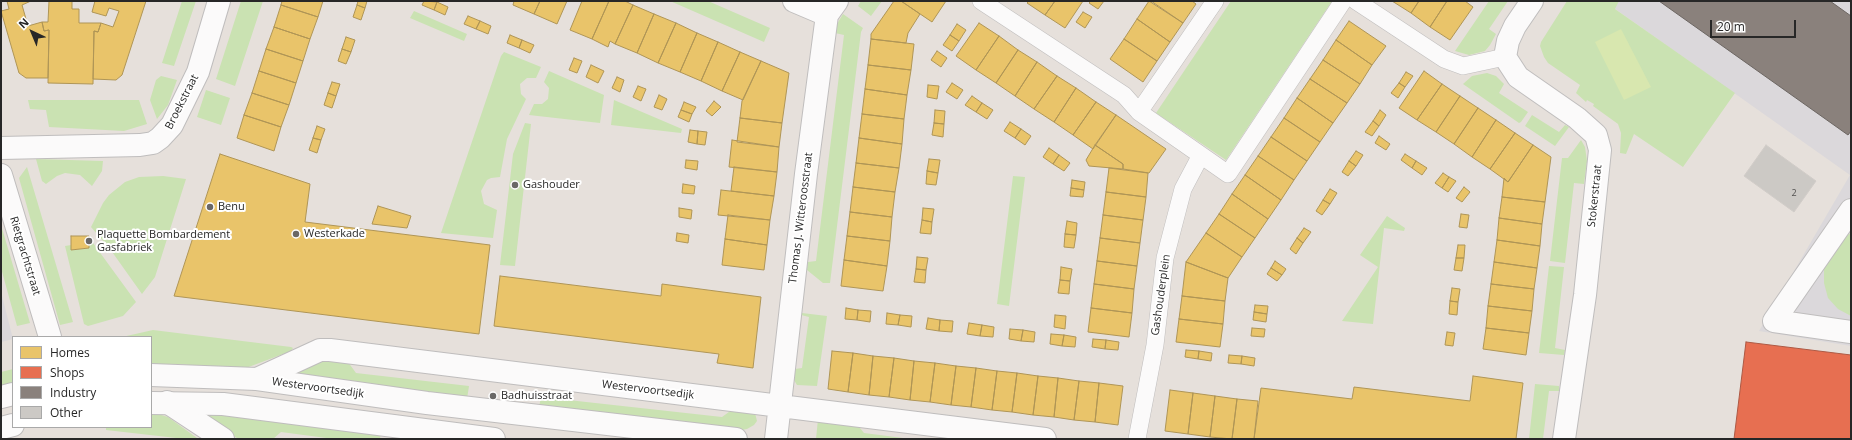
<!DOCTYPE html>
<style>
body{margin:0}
#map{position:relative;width:1852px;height:440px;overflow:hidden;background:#e6e0db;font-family:"Open Sans",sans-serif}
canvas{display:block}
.frame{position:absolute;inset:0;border:2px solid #272727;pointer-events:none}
.legend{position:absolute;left:12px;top:336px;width:140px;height:92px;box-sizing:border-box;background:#fff;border:1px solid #a9a9a9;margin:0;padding:5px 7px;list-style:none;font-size:12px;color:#272727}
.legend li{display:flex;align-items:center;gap:8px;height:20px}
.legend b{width:20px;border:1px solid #a9a9a9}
.north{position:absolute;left:12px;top:12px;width:40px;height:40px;-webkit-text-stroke:3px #fff;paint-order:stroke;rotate:316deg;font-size:11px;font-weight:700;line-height:16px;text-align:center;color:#272727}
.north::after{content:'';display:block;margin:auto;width:14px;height:18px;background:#272727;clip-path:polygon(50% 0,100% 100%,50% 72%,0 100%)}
.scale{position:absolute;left:1710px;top:20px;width:86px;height:18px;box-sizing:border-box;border:2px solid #272727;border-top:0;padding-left:5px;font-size:12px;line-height:14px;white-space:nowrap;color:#272727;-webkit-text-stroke:3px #fff;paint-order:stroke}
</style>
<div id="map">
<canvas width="1852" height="440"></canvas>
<div class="frame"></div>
<ul class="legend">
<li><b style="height:11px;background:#e9c46a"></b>Homes</li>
<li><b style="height:11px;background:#e76f51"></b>Shops</li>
<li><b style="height:11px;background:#8a817c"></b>Industry</li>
<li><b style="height:11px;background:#ccc9c5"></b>Other</li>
</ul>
<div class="north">N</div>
<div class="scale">20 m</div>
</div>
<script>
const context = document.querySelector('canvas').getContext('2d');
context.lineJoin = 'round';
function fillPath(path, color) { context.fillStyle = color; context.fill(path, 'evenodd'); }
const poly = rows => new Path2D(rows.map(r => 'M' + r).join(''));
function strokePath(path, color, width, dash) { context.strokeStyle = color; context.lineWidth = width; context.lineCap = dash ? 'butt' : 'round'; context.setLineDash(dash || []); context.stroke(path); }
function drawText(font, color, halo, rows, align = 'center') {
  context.font = font + ' "Open Sans",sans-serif'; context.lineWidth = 4; context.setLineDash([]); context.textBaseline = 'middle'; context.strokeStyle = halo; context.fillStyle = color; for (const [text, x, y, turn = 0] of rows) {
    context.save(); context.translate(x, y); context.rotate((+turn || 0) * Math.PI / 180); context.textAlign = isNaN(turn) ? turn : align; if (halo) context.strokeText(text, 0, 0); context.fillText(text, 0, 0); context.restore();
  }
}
fillPath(poly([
 [1604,1,1851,1,1851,346,1759,331,1850,175],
 [1,292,13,339,1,342]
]), '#dbd8db');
fillPath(poly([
 [182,1,196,1,174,66,162,63],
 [241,1,263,1,235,86,216,79],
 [670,1,708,1,770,28,764,42],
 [861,1,882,1,871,16,858,6],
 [1231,1,1332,1,1226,160,1156,113],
 [1489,1,1508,1,1489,29,1496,34,1490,45,1485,51,1469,55,1455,51],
 [1567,1,1619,1,1615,9,1735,93,1683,167,1634,134,1626,154,1620,153,1621,133,1618,124,1593,106,1594,104,1587,100,1586,102,1576,93,1580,85,1548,63,1544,57,1540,46,1541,42],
 [414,11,467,34,464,41,410,18],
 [843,14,863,28,861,32,830,283,823,283,807,270,808,262,816,261,844,35,835,33,837,24],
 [504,52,541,67,536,78,527,78,520,84,521,94,526,99,507,139,500,177,491,178,487,180,481,191,484,204,497,210,493,238,441,233,501,56],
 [549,71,604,95,600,123,529,115,534,104,542,104,548,99,549,88,544,82],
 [1487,73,1496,76,1504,84,1499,93,1528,112,1521,122,1519,123,1463,84,1472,76],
 [161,76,177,80,168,105,157,119,150,100,156,80],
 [206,90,230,98,221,125,197,117],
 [28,100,139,100,147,124,124,131,49,127,46,110,30,109],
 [614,100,682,129,681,133,611,125],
 [1532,115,1559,132,1565,125,1569,127,1555,146,1525,126],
 [525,123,531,124,515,266,500,265,513,154],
 [1581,140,1585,147,1587,161,1584,184,1574,183,1565,263,1550,261,1562,158,1568,158],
 [36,159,103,161,102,171,92,186,80,175,65,173,57,176,46,184,42,181],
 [27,167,73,322,60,325,19,178],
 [163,176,186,179,155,277,142,294,110,249,91,227,103,203,109,195,125,182,139,177],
 [1013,176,1025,177,1009,306,997,304],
 [1387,216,1405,228,1404,231,1384,228,1373,324,1342,321,1378,267,1360,255],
 [1,225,30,323,17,326,1,268],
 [1851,233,1851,316,1838,309,1828,298,1824,283,1824,267,1842,238],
 [93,243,136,302,123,316,88,326,84,324,65,246,71,245,71,250,89,248,89,244],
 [1549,266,1564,267,1555,348,1565,350,1564,355,1539,353],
 [802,313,827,316,817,386,797,385,794,380,795,369,802,368,809,317,801,315],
 [153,330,291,347,293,348,291,351,246,368,227,370,180,364,151,365,151,337,122,337],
 [322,361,348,362,356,373,469,386,467,399,289,376,292,372],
 [13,369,13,384,1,387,1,372],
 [1535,384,1559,386,1559,391,1549,391,1543,439,1529,439],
 [541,397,722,417,733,409,755,413,757,421,754,425,747,429,736,431,539,407],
 [200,411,381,433,380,439,334,439,281,432,273,439,239,439,227,433],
 [151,412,168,417,197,438,185,439,106,430,106,427,151,427],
 [818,419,856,423,864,433,911,439,816,439]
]), '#cae2b2');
fillPath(poly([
 [1621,29,1651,87,1624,100,1595,42]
]), '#d8e7af');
const homes = poly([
 [7,1,31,1,22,5,28,26,42,22,44,31,49,30,48,78,26,78,19,73,1,11,9,9,7,1],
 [49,1,72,1,72,9,79,9,79,23,101,23,98,32,94,31,93,84,48,83,49,30,44,31,42,22,48,22,49,1],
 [95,1,146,1,122,75,116,80,93,79,94,31,98,32,101,23,113,27,119,11,109,8,106,16,92,12,95,1],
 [282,1,323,1,318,17,281,5,282,1],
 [358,1,367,1,365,8,357,5,358,1],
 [424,1,437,2,434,10,422,5,424,1],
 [514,1,540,1,534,14,513,5,514,1],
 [540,1,567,1,557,24,534,14,540,1],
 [582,1,609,1,592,39,570,30,582,1],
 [609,1,625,1,633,5,615,44,610,41,608,47,592,39,609,1],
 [894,1,901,1,920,14,908,33,906,43,871,39,871,34,894,1],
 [901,1,946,1,932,22,901,1],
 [1029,1,1055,1,1045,15,1027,3,1029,1],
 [1055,1,1083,1,1065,28,1045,15,1055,1],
 [1091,1,1104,1,1098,9,1089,3,1091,1],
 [1149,1,1183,23,1170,42,1137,19,1149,1],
 [1151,1,1192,1,1196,4,1183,23,1151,1],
 [1392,1,1419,1,1411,13,1392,1],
 [1419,1,1447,1,1430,27,1411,13,1419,1],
 [1447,1,1465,1,1473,7,1450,40,1430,27,1447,1],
 [437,2,448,7,445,15,434,10,437,2],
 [281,5,318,17,310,39,274,27,281,5],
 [357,5,365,8,361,20,353,17,357,5],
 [633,5,654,14,637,53,615,44,633,5],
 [1083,12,1092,17,1085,28,1076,22,1083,12],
 [654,14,676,23,658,63,637,53,654,14],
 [468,16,480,21,476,29,464,24,468,16],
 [1137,19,1170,42,1157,61,1124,39,1137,19],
 [480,21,491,26,488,34,476,29,480,21],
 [1349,21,1386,46,1372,65,1336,40,1349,21],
 [676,23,697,33,680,72,658,63,676,23],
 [979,23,999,36,976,70,956,56,979,23],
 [957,24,966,30,959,41,950,35,957,24],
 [274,27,310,39,303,61,266,49,274,27],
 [697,33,718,42,701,81,680,72,697,33],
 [510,35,522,40,519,48,507,43,510,35],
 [950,35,959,41,952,51,943,45,950,35],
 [999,36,1018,50,996,83,976,70,999,36],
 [346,37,355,40,351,52,342,49,346,37],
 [871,39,914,44,911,70,868,65,871,39],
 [1124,39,1157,61,1143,82,1110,59,1124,39],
 [522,40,534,45,530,53,519,48,522,40],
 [1336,40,1372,65,1360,84,1323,60,1336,40],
 [718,42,740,52,722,91,701,81,718,42],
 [266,49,303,61,296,83,259,71,266,49],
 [342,49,351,52,346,64,338,61,342,49],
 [1018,50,1037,62,1015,96,996,83,1018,50],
 [937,51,947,58,941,67,931,60,937,51],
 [740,52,761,61,743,100,722,91,740,52],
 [574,58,582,61,577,73,569,70,574,58],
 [1323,60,1360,84,1347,103,1310,79,1323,60],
 [761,61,789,73,782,123,740,118,742,101,761,61],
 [1037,62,1057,76,1034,109,1015,96,1037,62],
 [591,65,604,71,598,83,586,77,591,65],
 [868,65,911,70,907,95,865,89,868,65],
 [259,71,296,83,289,105,252,93,259,71],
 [1424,71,1442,84,1417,120,1399,108,1424,71],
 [1406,72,1413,76,1405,87,1399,83,1406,72],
 [1057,76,1076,88,1054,122,1034,109,1057,76],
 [617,77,624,80,620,92,612,88,617,77],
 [1310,79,1347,103,1333,123,1297,98,1310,79],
 [332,82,340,84,336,96,328,93,332,82],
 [952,83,963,90,957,99,946,92,952,83],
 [1399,83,1405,87,1398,98,1391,93,1399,83],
 [1442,84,1460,96,1436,132,1417,120,1442,84],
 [928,85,939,86,937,99,927,97,928,85],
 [638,86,646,89,641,101,633,97,638,86],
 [1076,88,1096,102,1073,135,1054,122,1076,88],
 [865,89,907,95,904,119,862,114,865,89],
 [252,93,289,105,281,127,244,115,252,93],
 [328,93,336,96,332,108,324,105,328,93],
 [659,95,667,99,662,110,654,107,659,95],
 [972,96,982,103,976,112,965,105,972,96],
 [1460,96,1478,108,1454,144,1436,132,1460,96],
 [1297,98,1333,123,1320,142,1284,118,1297,98],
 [714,101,721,107,712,116,706,111,714,101],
 [684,102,696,107,692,114,681,110,684,102],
 [1096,102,1116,115,1093,149,1073,135,1096,102],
 [982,103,993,110,987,119,976,112,982,103],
 [1478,108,1496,120,1472,157,1454,144,1478,108],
 [681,110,692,114,689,122,678,117,681,110],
 [935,110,945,111,944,124,934,123,935,110],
 [1380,110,1386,115,1379,126,1373,121,1380,110],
 [862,114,904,119,902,144,859,138,862,114],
 [244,115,281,127,274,151,237,138,244,115],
 [1116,115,1166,149,1149,173,1123,169,1123,164,1095,145,1116,115],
 [740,118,782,123,779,147,737,142,740,118],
 [1284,118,1320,142,1307,161,1271,137,1284,118],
 [1496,120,1515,133,1490,169,1472,157,1496,120],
 [1373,121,1379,126,1372,136,1365,132,1373,121],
 [1010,122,1021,129,1015,138,1004,131,1010,122],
 [934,123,944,124,943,137,932,135,934,123],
 [317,126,325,129,321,140,313,138,317,126],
 [1021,129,1031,136,1025,145,1015,138,1021,129],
 [690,130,698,131,697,144,688,142,690,130],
 [698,131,707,132,705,145,697,144,698,131],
 [1515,133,1533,145,1508,182,1490,169,1515,133],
 [1379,136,1390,144,1386,150,1375,143,1379,136],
 [1271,137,1307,161,1294,180,1258,156,1271,137],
 [313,138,321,140,317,153,309,150,313,138],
 [859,138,902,144,899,168,856,163,859,138],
 [732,140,779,147,777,172,729,167,732,140],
 [1095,145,1123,164,1123,169,1089,166,1086,160,1095,145],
 [1533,145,1551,157,1545,202,1502,197,1504,178,1508,182,1533,145],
 [1049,148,1059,155,1053,164,1043,157,1049,148],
 [1356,151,1363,155,1356,166,1349,161,1356,151],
 [220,154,310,184,305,222,490,245,479,334,174,296,220,154],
 [1405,154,1416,161,1412,168,1401,160,1405,154],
 [1059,155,1070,163,1064,171,1053,164,1059,155],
 [1258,156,1294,180,1281,200,1245,175,1258,156],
 [929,159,940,160,938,173,927,171,929,159],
 [686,160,698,161,697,170,685,168,686,160],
 [1349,161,1356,166,1348,176,1342,172,1349,161],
 [1416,161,1427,168,1422,175,1412,168,1416,161],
 [856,163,899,168,895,192,853,187,856,163],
 [734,167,777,172,774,196,731,191,734,167],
 [1109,168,1148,173,1146,197,1106,192,1109,168],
 [927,171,938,173,936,185,926,184,927,171],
 [1443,173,1449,177,1442,188,1435,183,1443,173],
 [1245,175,1281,200,1268,219,1232,194,1245,175],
 [1449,177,1456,181,1448,192,1442,188,1449,177],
 [1072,180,1085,182,1084,190,1071,188,1072,180],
 [683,184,695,186,694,194,682,193,683,184],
 [853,187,895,192,892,217,850,212,853,187],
 [1464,187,1470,192,1462,202,1456,198,1464,187],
 [1071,188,1084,190,1083,197,1070,196,1071,188],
 [1330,189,1337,193,1330,204,1323,200,1330,189],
 [721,190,774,196,770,220,718,215,721,190],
 [1106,192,1146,197,1143,220,1103,215,1106,192],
 [1232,194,1268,219,1255,238,1219,214,1232,194],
 [1502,197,1545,202,1542,224,1499,218,1502,197],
 [1323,200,1330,204,1322,215,1316,211,1323,200],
 [378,206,411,216,407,228,372,224,378,206],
 [679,208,692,210,691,219,679,217,679,208],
 [923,208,934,209,932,222,922,220,923,208],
 [850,212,892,217,890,241,847,236,850,212],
 [1219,214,1255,238,1242,257,1206,233,1219,214],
 [1461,214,1469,215,1467,228,1459,227,1461,214],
 [728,215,770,220,767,245,725,239,728,215],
 [1103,215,1143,220,1140,243,1100,238,1103,215],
 [1499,218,1542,224,1540,246,1497,240,1499,218],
 [922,220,932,222,931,234,920,233,922,220],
 [1067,221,1077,223,1076,235,1065,234,1067,221],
 [1304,228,1311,232,1303,243,1297,238,1304,228],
 [677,233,689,235,688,243,676,241,677,233],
 [1206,233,1242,257,1228,278,1186,262,1206,233],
 [1065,234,1076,235,1074,248,1064,247,1065,234],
 [71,236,89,236,89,248,71,250,71,236],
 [847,236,890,241,887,266,844,260,847,236],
 [1100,238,1140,243,1137,266,1097,261,1100,238],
 [1297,238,1303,243,1296,254,1290,249,1297,238],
 [725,239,767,245,764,270,722,265,725,239],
 [1497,240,1540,246,1537,268,1494,262,1497,240],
 [1458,245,1465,245,1464,258,1456,258,1458,245],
 [917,257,928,258,926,270,916,269,917,257],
 [1456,258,1464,258,1462,271,1454,270,1456,258],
 [844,260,887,266,883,291,841,286,844,260],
 [1097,261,1137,266,1134,289,1094,284,1097,261],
 [1275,261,1286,269,1282,275,1271,268,1275,261],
 [1186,262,1228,278,1225,301,1182,296,1186,262],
 [1494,262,1537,268,1534,289,1491,284,1494,262],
 [1061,267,1072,269,1070,281,1060,280,1061,267],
 [1271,268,1282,275,1277,281,1267,274,1271,268],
 [916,269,926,270,925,283,914,282,916,269],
 [500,276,661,296,662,284,761,297,753,368,717,363,719,354,494,326,500,276],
 [1060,280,1070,281,1069,294,1058,293,1060,280],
 [1094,284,1134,289,1132,313,1091,308,1094,284],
 [1491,284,1534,289,1532,311,1488,306,1491,284],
 [1452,288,1460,289,1458,302,1450,301,1452,288],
 [1182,296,1225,301,1223,324,1179,319,1182,296],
 [1450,301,1458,302,1457,315,1449,314,1450,301],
 [1255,305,1268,306,1267,314,1254,312,1255,305],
 [1488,306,1532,311,1529,333,1486,328,1488,306],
 [846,308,858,310,857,320,845,319,846,308],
 [1091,308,1132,313,1129,337,1088,332,1091,308],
 [858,310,871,311,870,322,857,320,858,310],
 [1254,312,1267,314,1266,322,1253,320,1254,312],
 [887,313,900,315,898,325,886,324,887,313],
 [900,315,912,316,911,327,898,325,900,315],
 [1055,315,1066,316,1065,329,1054,327,1055,315],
 [928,318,940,320,939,331,926,329,928,318],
 [1179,319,1223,324,1220,347,1176,342,1179,319],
 [940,320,953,321,952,332,939,331,940,320],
 [969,323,982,325,980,336,967,334,969,323],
 [982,325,994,327,993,337,980,336,982,325],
 [1252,328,1265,329,1264,337,1251,336,1252,328],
 [1486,328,1529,333,1526,355,1483,349,1486,328],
 [1010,329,1023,330,1021,341,1009,339,1010,329],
 [1023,330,1035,332,1034,342,1021,341,1023,330],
 [1447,332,1455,333,1453,346,1445,345,1447,332],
 [1051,334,1064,335,1062,346,1050,344,1051,334],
 [1064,335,1076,337,1075,347,1062,346,1064,335],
 [1093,339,1106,340,1105,349,1092,347,1093,339],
 [1106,340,1119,342,1118,350,1105,349,1106,340],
 [1186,350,1199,351,1198,359,1185,357,1186,350],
 [832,351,853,353,848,392,828,389,832,351],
 [1199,351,1212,353,1211,361,1198,359,1199,351],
 [853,353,873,356,869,395,848,392,853,353],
 [1229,355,1242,356,1241,364,1228,363,1229,355],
 [873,356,894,358,889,397,869,395,873,356],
 [1242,356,1255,358,1254,366,1241,364,1242,356],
 [894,358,914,361,910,400,889,397,894,358],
 [914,361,935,363,930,402,910,400,914,361],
 [935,363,956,366,951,405,930,402,935,363],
 [956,366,976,368,971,407,951,405,956,366],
 [976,368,997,371,992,410,971,407,976,368],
 [997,371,1017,373,1012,412,992,410,997,371],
 [1017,373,1038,376,1033,415,1012,412,1017,373],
 [1038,376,1058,378,1054,417,1033,415,1038,376],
 [1473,376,1523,383,1516,439,1254,439,1261,388,1352,399,1354,387,1470,401,1473,376],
 [1058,378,1079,381,1074,420,1054,417,1058,378],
 [1079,381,1099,383,1095,422,1074,420,1079,381],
 [1099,383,1123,386,1118,425,1095,422,1099,383],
 [1170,390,1193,393,1188,434,1165,431,1170,390],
 [1193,393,1215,396,1210,437,1188,434,1193,393],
 [1215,396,1237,399,1232,439,1210,437,1215,396],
 [1237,399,1258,401,1254,439,1232,439,1237,399]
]);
fillPath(homes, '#e9c46a');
strokePath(homes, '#af9556', 1);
const shops = poly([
 [1746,342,1851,355,1851,439,1734,439,1746,342]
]);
fillPath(shops, '#e76f51');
strokePath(shops, '#ad5944', 1);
const industry = poly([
 [1659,1,1830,1,1851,16,1851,131,1848,135,1659,1]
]);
fillPath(industry, '#8a817c');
strokePath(industry, '#6c6662', 1);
const building = poly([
 [1766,145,1816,181,1794,212,1744,176,1766,145]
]);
fillPath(building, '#ccc9c5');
strokePath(building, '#d1ccc8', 1);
const pedestrian = poly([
 [981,1,1124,95,1139,112,1228,174,1343,1],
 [1356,1,1444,59,1463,66,1505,57],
 [1139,112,1215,1],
 [1137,439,1155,345,1165,258,1183,189,1201,155]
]);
const minor = poly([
 [794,1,827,15],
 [1532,1,1515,26,1508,41,1505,57,1518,77,1577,118,1596,135,1600,150,1585,295,1564,439],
 [1,148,140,145,153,143,160,138,172,125,198,72,219,1],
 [1,175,50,337],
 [1851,210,1774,321,1851,332],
 [257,379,320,350,330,350,1045,439],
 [167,402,223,439],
 [776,439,806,174,827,15,837,1]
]);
const secondary = poly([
 [151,375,257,379,427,403,736,439],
 [1,397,13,394],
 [151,403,223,404,494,439],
 [1,428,13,425]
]);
strokePath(pedestrian, '#bfbdbd', 18);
strokePath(minor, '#bfbdbd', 24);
strokePath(secondary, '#bfbdbd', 24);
strokePath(pedestrian, '#fbfafa', 17);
strokePath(minor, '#fbfafa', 22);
strokePath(secondary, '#fbfafa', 22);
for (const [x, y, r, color] of [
 [515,185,4,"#6a6866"],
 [210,207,4,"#6a6866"],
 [296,234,4,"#6a6866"],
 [89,241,4,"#6a6866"],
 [493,396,4,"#6a6866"]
]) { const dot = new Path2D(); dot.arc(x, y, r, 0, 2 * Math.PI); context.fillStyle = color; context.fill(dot); strokePath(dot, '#fff', 1.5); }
drawText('9px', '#51504f', null, [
 ["2",1794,193]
]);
drawText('11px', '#272727', '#fff', [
 ["Broekstraat",182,102,-63],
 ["Stokerstraat",1595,196,-84],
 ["Thomas J. Witteroosstraat",801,218,-83],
 ["Rietgrachtstraat",25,256,73],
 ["Gashouderplein",1161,295,-82],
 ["Westervoortsedijk",318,388,8],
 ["Westervoortsedijk",648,390,7]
]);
drawText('11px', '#272727', '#fff', [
 ["Gashouder",523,185],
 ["Benu",218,207],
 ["Westerkade",304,234],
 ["Plaquette Bombardement",97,235],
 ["Gasfabriek",97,248],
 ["Badhuisstraat",501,396]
], 'left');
</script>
